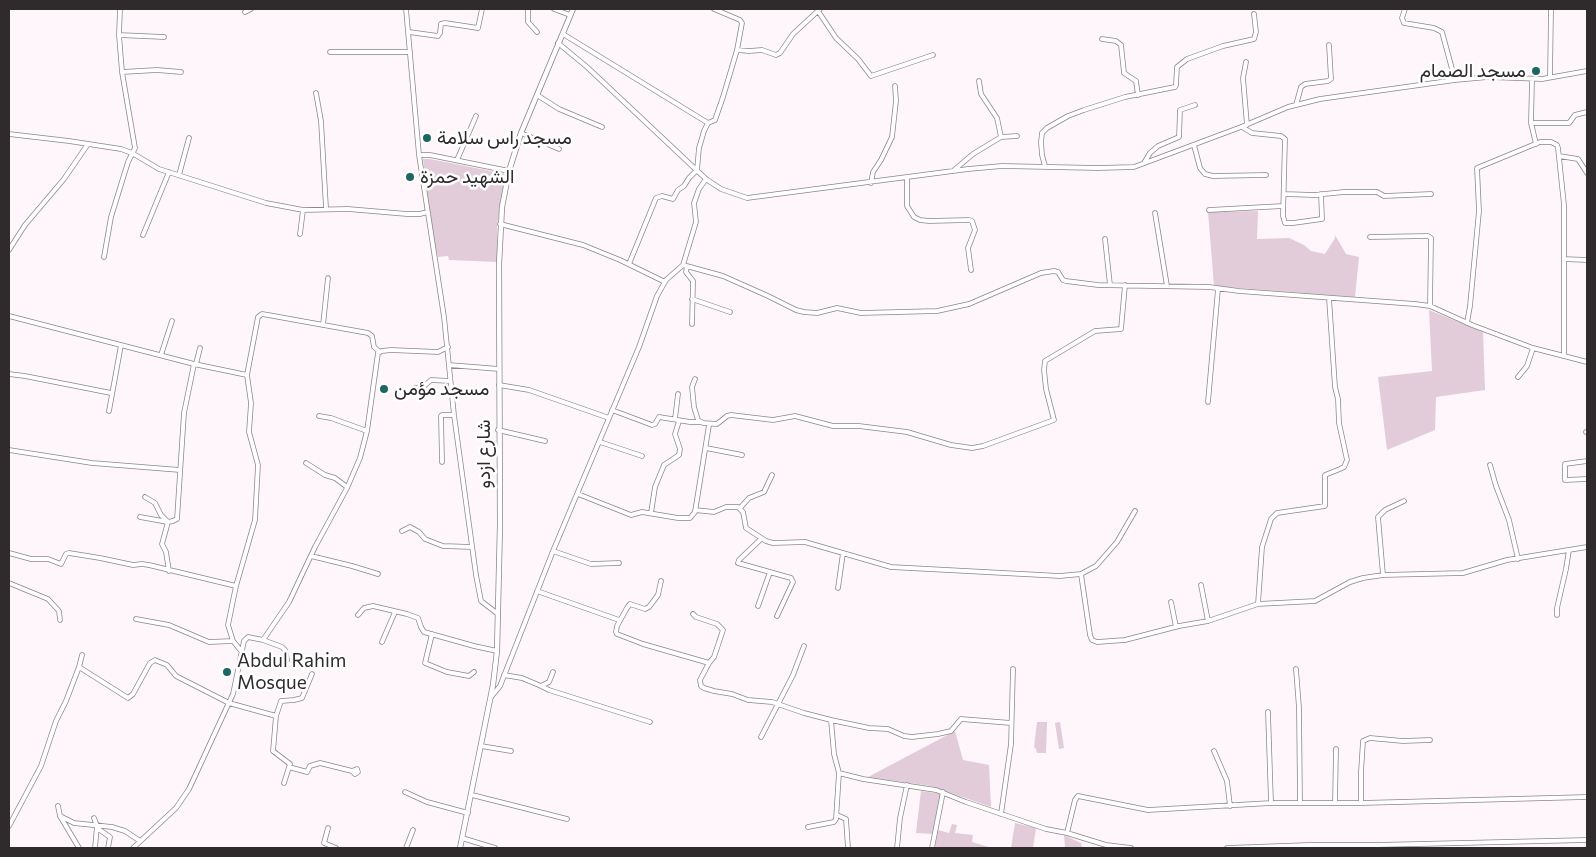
<!DOCTYPE html>
<meta charset="utf-8">
<style>
body{margin:0}
#map{position:relative;width:1596px;height:857px;overflow:hidden;background:#fef6fa;font-family:Commissioner,sans-serif}
canvas{display:block}
.frame{position:absolute;inset:0;border:10px solid #2f2b2d;pointer-events:none}
</style>
<div id="map">
<canvas width="1596" height="857"></canvas>
<div class="frame"></div>
</div>
<script>
const context = document.querySelector('canvas').getContext('2d');
context.lineJoin = 'round';
function fillPath(path, color) { context.fillStyle = color; context.fill(path, 'evenodd'); }
const poly = rows => new Path2D(rows.map(r => 'M' + r).join(''));
function strokePath(path, color, width, dash) { context.strokeStyle = color; context.lineWidth = width; context.lineCap = dash ? 'butt' : 'round'; context.setLineDash(dash || []); context.stroke(path); }
function drawText(font, color, halo, rows, align = 'center') {
  context.font = font + ' Commissioner,Vazirmatn,sans-serif'; context.lineWidth = 5; context.setLineDash([]); context.textBaseline = 'middle'; context.strokeStyle = halo; context.fillStyle = color; for (const [text, x, y, turn = 0] of rows) {
    context.save(); context.translate(x, y); context.rotate((+turn || 0) * Math.PI / 180); context.textAlign = isNaN(turn) ? turn : align; if (halo) context.strokeText(text, 0, 0); context.fillText(text, 0, 0); context.restore();
  }
}
fillPath(poly([
 [423,159,430,159,506,174,497,224,497,262,449,260,448,256,438,257,431,225],
 [1258,211,1257,239,1289,238,1304,245,1311,251,1325,254,1335,238,1335,235,1346,254,1359,257,1355,297,1214,286,1208,212],
 [1429,310,1483,332,1485,390,1436,397,1435,430,1387,450,1378,377,1432,371],
 [1037,722,1047,722,1046,753,1037,753,1036,749,1034,747],
 [1060,722,1064,748,1059,749,1055,723],
 [955,731,963,760,989,765,991,807,931,786,868,777],
 [921,791,941,794,933,834,916,833],
 [1015,823,1036,828,1033,848,1011,848],
 [952,824,957,825,955,833,973,835,972,842,992,848,935,848,938,830,949,833],
 [1064,835,1081,843,1082,848,1065,848]
]), '#e2ccd9');
const minor = poly([
 [406,9,419,155,444,317,454,415,476,575,481,601,498,614],
 [528,9,528,22,537,32],
 [554,9,570,15],
 [1405,9,1402,18,1404,23,1434,28,1442,32,1455,80],
 [818,11,836,38,858,59,871,76,933,55],
 [245,12,251,9],
 [409,32,438,36,440,33,441,24,445,23,478,28,482,9],
 [563,34,708,123],
 [119,35,164,37],
 [1102,39,1116,41,1121,45,1124,73,1136,81,1138,95],
 [558,43,587,67,706,179,721,189,747,198,968,169,1002,166,1098,168,1134,167,1241,127,1288,107,1320,99,1455,80,1488,77,1542,79,1587,71],
 [737,50,749,51,762,50,776,55,780,53,793,34,820,9],
 [330,52,410,52],
 [1246,62,1243,78,1247,125],
 [122,72,157,70,181,72],
 [1550,77,1551,9],
 [1532,79,1531,123,1536,144],
 [979,81,981,94,997,118,1001,137],
 [316,93,321,121,326,208],
 [537,95,559,109,602,127],
 [1296,105,1301,87,1305,84,1328,81,1331,79,1329,45],
 [1531,123,1569,123,1575,115,1587,112],
 [1242,127,1252,133,1281,136,1285,139,1283,216,1285,223,1293,223,1322,219,1321,194],
 [521,133,559,149],
 [9,134,69,141,121,149,132,153,159,169,266,203,303,210,348,209,407,214,420,214,427,212],
 [1194,145,1200,168,1205,174,1213,176,1266,175],
 [419,155,430,155,509,171],
 [1559,156,1578,159,1587,173],
 [457,160,476,116],
 [1144,163,1150,153,1158,146,1179,137,1180,110,1195,105],
 [1045,166,1042,155,1041,142,1042,133,1047,128,1068,116,1084,110,1125,97,1175,87,1176,85,1177,67,1187,59,1223,46,1254,39,1256,32,1254,14],
 [953,171,973,154,1001,137,1017,136],
 [179,175,189,138],
 [907,178,907,206,914,217,920,220,929,221,969,220,972,221,975,230,968,248,971,270],
 [871,183,873,172,881,160,892,137,896,101,895,86],
 [1284,194,1314,195,1344,192,1377,192,1384,196,1431,194],
 [1209,210,1283,206],
 [1155,213,1167,286],
 [500,224,583,245,620,260,665,282],
 [300,234,303,210],
 [143,235,169,172],
 [1370,237,1428,236,1431,238,1430,306],
 [1105,239,1110,285],
 [9,250,25,225,64,179,88,144],
 [104,257,111,217,128,162,135,148,122,72,119,35,120,9],
 [1564,259,1587,260],
 [629,264,656,198,662,196,673,199,678,190,684,186,689,178,697,170,699,148,704,131,708,123,715,120,723,97,737,50,742,23,740,20,714,9],
 [683,265,723,276,768,296,796,310,804,312,817,313,837,308,861,313,937,311,969,304,1041,273,1054,271,1058,272,1063,280,1066,281,1098,285,1209,287,1239,291,1415,304,1430,306,1472,325,1533,348,1564,356],
 [687,266,686,272,693,281,692,324],
 [692,299,730,312],
 [9,316,194,364,247,375],
 [1467,323,1470,306,1479,211,1477,168,1540,142,1551,142,1557,145,1558,148,1564,205,1564,356,1587,362],
 [323,325,328,278],
 [161,355,172,321],
 [196,364,200,348],
 [449,365,499,369],
 [9,374,25,376,111,393],
 [1518,377,1527,366,1533,348],
 [695,379,692,387,694,407,698,420,703,423,717,424,727,416,731,415,773,420,795,416,833,426,859,426,907,432,951,445,972,448,983,446,1054,420,1046,389,1044,370,1045,361,1095,331,1121,329,1125,285],
 [499,385,529,390,609,418],
 [415,388,423,387,431,380,450,381],
 [1208,402,1218,289],
 [612,410,652,425,655,424,659,417,690,422,700,422],
 [109,411,121,345],
 [319,416,331,418,367,431],
 [675,419,678,394],
 [498,430,545,441],
 [1586,432,1587,432],
 [600,442,642,456],
 [706,448,742,455],
 [9,450,92,463,180,470],
 [1587,461,1565,464,1565,480,1587,479],
 [442,462,441,416,442,415,454,415],
 [306,463,325,475,335,478,347,487],
 [1490,465,1496,486,1509,520,1518,559],
 [578,494,631,515,642,512,678,518,690,518,695,512,709,425],
 [145,497,155,503,161,515,168,522],
 [740,508,749,498,764,492,772,475],
 [695,510,714,512,726,507,738,507,743,512,746,528,766,541,773,543,805,542,891,567,1060,576,1081,574,1096,566,1117,542,1135,511],
 [651,513,655,487,664,465,679,455,680,449,675,434,679,421],
 [140,517,168,522,173,521,177,519,184,413,194,364],
 [168,522,162,544,166,552,169,571],
 [402,531,410,527,419,532,425,539,443,546,472,547],
 [761,539,739,560,738,563,791,578,793,582,777,616],
 [553,551,591,564,619,563],
 [9,553,31,559,48,559,61,564,66,554,69,553,100,558,133,565,142,564,149,565,236,586],
 [311,556,352,566,378,574],
 [1081,574,1090,635,1092,640,1097,642,1125,640,1179,626,1208,621,1258,604,1315,601,1350,582,1363,578,1383,575,1463,573,1507,560,1587,547],
 [1383,575,1378,517,1385,510,1404,501],
 [661,581,658,595,649,607,645,609,630,604,627,608,617,626,616,632,617,634,643,644,709,663,700,680,701,686,704,688,714,691,732,694,748,700,772,702,804,713,831,720,834,754,839,773,863,779,936,790,966,802,1046,829,1067,833,1106,845,1131,848],
 [9,583,48,599,59,611,60,620],
 [1201,585,1208,621],
 [838,588,843,553],
 [537,591,619,620],
 [1171,602,1176,627],
 [1258,604,1262,547,1271,519,1277,513,1325,506,1325,475,1340,469,1344,467,1347,460,1339,423,1338,399,1335,387,1329,298],
 [758,606,770,572],
 [693,614,696,617,717,624,723,630,714,657,709,663],
 [358,615,364,608,373,606,407,614,418,618,421,627,424,632,474,646,497,651],
 [1557,615,1557,608,1566,569,1569,550],
 [136,619,169,625,209,642,233,641],
 [432,634,425,663,447,672,469,676,474,672],
 [263,640,282,647,285,650,287,660],
 [382,642,395,612],
 [242,652,233,641,228,625,236,586,255,520,258,465,249,432,251,403,247,375,258,317,262,314,268,315,368,333,372,336,374,347,380,352],
 [79,667,82,655],
 [1296,669,1299,708,1300,803],
 [504,675,522,678,541,686,549,690,650,722],
 [541,686,549,682,553,672],
 [491,697,500,686,553,551,639,347,657,296,666,280,683,265,696,222,694,203,699,189,706,179],
 [1268,712,1271,803],
 [276,716,281,701,294,700,302,698,312,674],
 [831,720,869,728,888,729,904,736,912,737,938,734,951,731,961,719,1011,723],
 [761,737,793,675,804,646],
 [481,746,511,751],
 [1214,751,1227,781,1230,806],
 [289,767,307,772,310,766,320,763,352,771,357,769,358,772,355,774,352,771],
 [405,792,427,802,468,813],
 [472,795,567,819],
 [1335,803,1336,749],
 [1361,803,1361,772,1363,741,1370,738,1403,741,1430,740],
 [58,806,60,816,79,848],
 [1001,814,1011,744,1013,669],
 [837,815,846,819,848,848],
 [60,816,74,823,112,827,125,831,140,841],
 [94,818,97,826,95,848],
 [9,826,41,766,56,721,66,701,79,667,128,698,133,694,150,663,155,660,167,665,176,676,229,703,276,716,273,751,290,764,284,783],
 [808,827,834,822,836,819,839,773],
 [97,828,110,837,108,848],
 [328,828,324,843,336,848],
 [1067,833,1075,800,1078,796,1148,810,1271,803,1361,803,1587,797],
 [462,838,495,848],
 [133,848,176,808,189,789,233,694,244,641,248,637,263,640,289,602,315,547,347,488,360,458,367,431,378,353,382,351,391,350,438,352,448,347],
 [406,848,413,830],
 [897,848,900,818,907,785],
 [932,848,943,792],
 [1227,848,1309,845,1377,845,1587,840]
]);
const tertiary = poly([
 [460,848,493,685,497,651,500,525,499,264,502,207,509,171,521,133,573,9]
]);
strokePath(minor, '#8e858a', 5.5);
strokePath(tertiary, '#8e858a', 6);
strokePath(minor, '#fff', 4);
strokePath(tertiary, '#fff', 4.5);
for (const [x, y, r, color] of [
 [1536,71,5,"#1b6761"],
 [427,138,5,"#1b6761"],
 [410,177,5,"#1b6761"],
 [384,389,5,"#1b6761"],
 [227,672,5,"#1b6761"]
]) { const dot = new Path2D(); dot.arc(x, y, r, 0, 2 * Math.PI); context.fillStyle = color; context.fill(dot); strokePath(dot, '#fff', 2); }
drawText('19px', '#2f2b2d', '#fff', [
 ["مسجد الصمام",1526,71,"right"],
 ["مسجد راس سلامة",437,138],
 ["الشهيد حمزة",420,177],
 ["مسجد مؤمن",394,389],
 ["Abdul Rahim",237,661],
 ["Mosque",237,683]
], 'left');
drawText('19px', '#2f2b2d', '#fff', [
 ["شارع ازدو",484,454,-90]
]);
</script>
